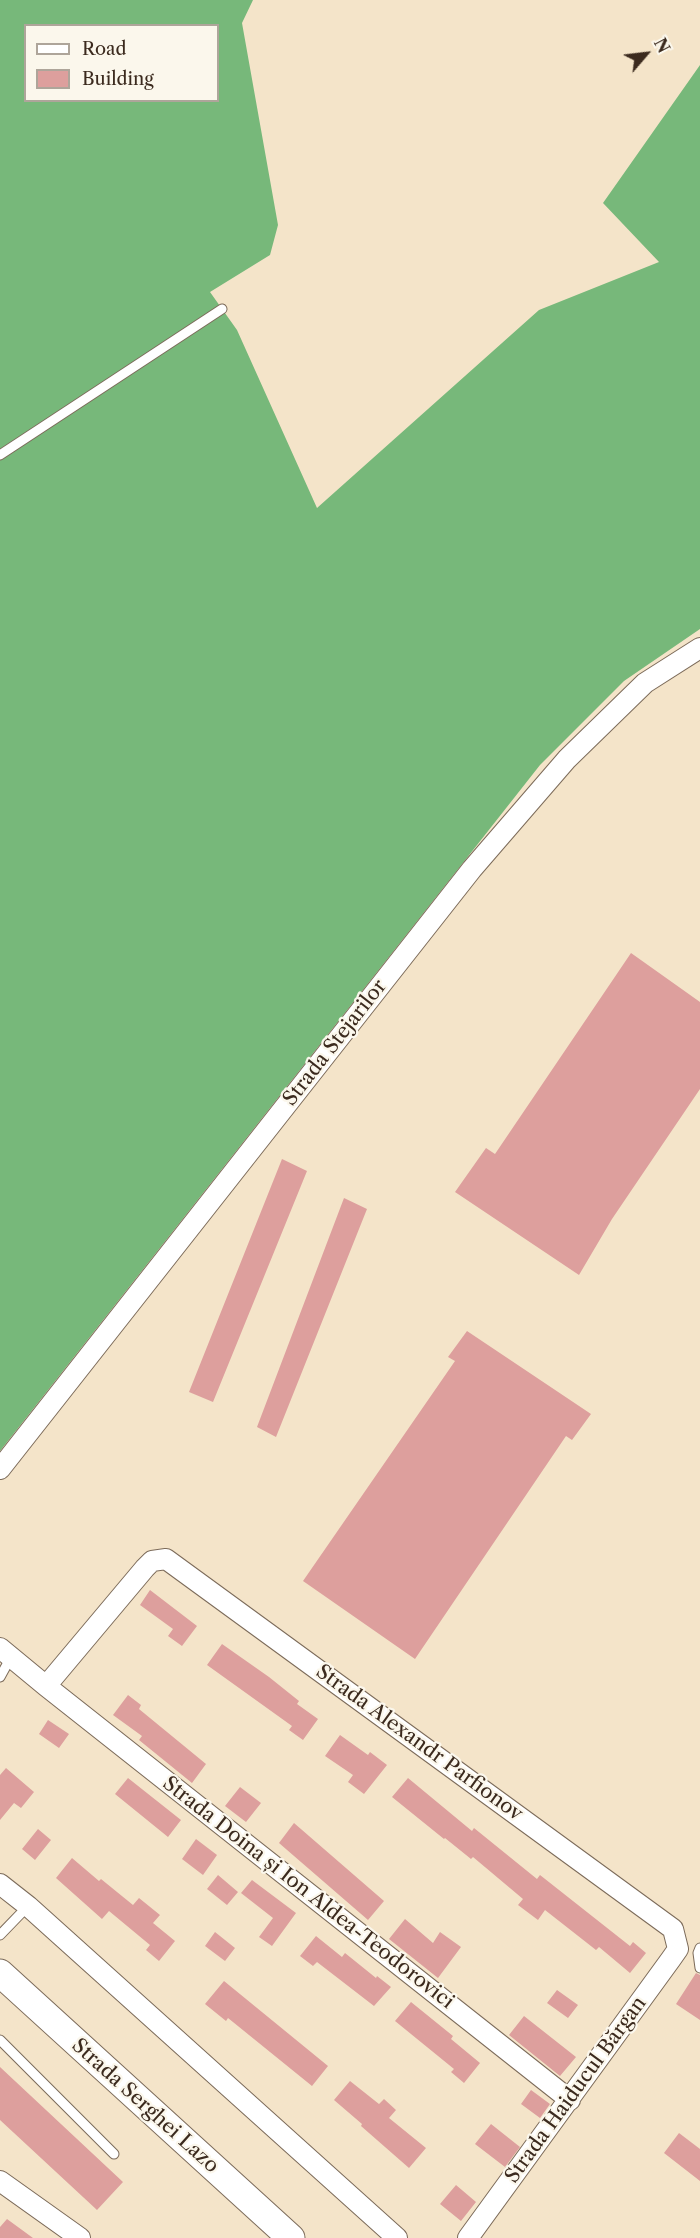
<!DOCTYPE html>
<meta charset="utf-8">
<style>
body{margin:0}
#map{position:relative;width:700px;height:2238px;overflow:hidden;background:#f4e4c9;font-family:"Libre Caslon Text",serif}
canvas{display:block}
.legend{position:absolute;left:24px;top:24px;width:195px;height:78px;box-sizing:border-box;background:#fbf7ec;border:2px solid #aea59a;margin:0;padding:8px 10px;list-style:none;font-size:18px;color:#3b2a1e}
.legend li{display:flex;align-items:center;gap:12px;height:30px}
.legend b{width:30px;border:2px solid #aea59a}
.north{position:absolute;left:616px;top:24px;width:60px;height:60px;-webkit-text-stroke:4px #fbf7ec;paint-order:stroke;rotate:62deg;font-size:16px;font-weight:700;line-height:24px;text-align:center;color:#3b2a1e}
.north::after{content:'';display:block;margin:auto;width:21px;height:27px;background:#3b2a1e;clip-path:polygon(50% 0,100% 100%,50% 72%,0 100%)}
</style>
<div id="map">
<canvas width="700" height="2238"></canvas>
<ul class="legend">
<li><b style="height:8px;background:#fff"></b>Road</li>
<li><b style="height:16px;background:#dd9f9d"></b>Building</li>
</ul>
<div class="north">N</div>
</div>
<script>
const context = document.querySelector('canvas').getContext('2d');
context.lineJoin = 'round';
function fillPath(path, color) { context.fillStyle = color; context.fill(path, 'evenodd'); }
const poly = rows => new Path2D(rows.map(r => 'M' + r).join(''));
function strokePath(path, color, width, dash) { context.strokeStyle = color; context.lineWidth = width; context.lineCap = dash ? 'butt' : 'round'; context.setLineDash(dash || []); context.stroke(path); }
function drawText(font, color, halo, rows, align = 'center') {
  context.font = font + ' "Libre Caslon Text",serif'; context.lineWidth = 4.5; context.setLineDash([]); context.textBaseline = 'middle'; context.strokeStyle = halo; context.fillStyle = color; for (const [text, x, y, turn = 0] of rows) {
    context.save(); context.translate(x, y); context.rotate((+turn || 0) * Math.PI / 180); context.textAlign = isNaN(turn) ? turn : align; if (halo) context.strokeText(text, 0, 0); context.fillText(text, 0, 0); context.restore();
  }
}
fillPath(poly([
 [0,0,253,0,242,23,278,225,270,255,210,292,237,330,317,508,539,310,659,262,603,203,700,65,700,629,624,681,540,765,0,1451],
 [26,26,218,26,218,100,26,100]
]), '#77b87a');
fillPath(poly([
 [631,953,700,1002,700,1089,612,1219,579,1275,455,1192,486,1148,495,1154],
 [282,1159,307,1171,213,1402,189,1392],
 [344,1198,367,1209,276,1437,257,1427],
 [467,1331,591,1414,572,1440,566,1436,415,1659,303,1581,455,1361,448,1357],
 [150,1590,197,1626,182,1646,168,1636,173,1629,140,1605],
 [222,1644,269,1677,299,1701,297,1704,318,1719,303,1740,289,1730,292,1726,207,1665],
 [128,1695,141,1705,139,1709,206,1764,192,1783,139,1740,142,1736,113,1715],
 [48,1720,69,1734,59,1748,39,1734],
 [340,1735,368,1755,370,1752,387,1765,364,1794,348,1782,353,1775,325,1756],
 [6,1768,34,1792,21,1808,14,1803,0,1820,0,1775],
 [128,1778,181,1820,168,1837,115,1794],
 [408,1778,472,1831,474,1828,537,1879,540,1875,630,1946,633,1942,646,1953,630,1973,599,1947,596,1950,545,1910,538,1920,518,1905,523,1899,473,1857,471,1859,445,1838,444,1839,392,1797],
 [240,1787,261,1803,246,1822,225,1806],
 [294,1823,384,1901,368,1920,279,1843],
 [38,1829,51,1840,35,1860,22,1849],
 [196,1839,217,1855,203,1875,182,1859],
 [72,1858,99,1881,101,1879,133,1905,139,1898,160,1915,153,1923,175,1941,159,1961,146,1950,150,1945,109,1911,102,1919,56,1878],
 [218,1875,238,1892,227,1905,207,1889],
 [252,1880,296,1913,272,1946,259,1937,273,1918,241,1893],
 [405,1919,433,1943,440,1932,461,1947,438,1978,389,1939],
 [215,1932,235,1948,225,1961,205,1946],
 [316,1936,342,1957,345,1953,376,1978,377,1976,391,1987,374,2006,317,1962,313,1966,300,1956],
 [696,1973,700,1975,700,2020,676,2004],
 [224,1981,328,2066,312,2086,228,2018,226,2021,205,2004],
 [557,1990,578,2005,568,2018,547,2003],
 [411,2002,453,2036,451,2039,480,2063,464,2083,451,2072,454,2069,395,2021],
 [524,2016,576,2057,560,2076,509,2035],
 [0,2067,123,2182,97,2210,0,2120],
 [350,2081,379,2104,384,2099,396,2110,389,2118,426,2148,409,2168,361,2126,362,2124,334,2100],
 [531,2090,550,2104,540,2118,521,2104],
 [491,2124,520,2147,505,2167,475,2144],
 [679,2133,700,2149,700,2181,664,2153],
 [456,2185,476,2202,461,2221,440,2204],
 [7,2219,33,2238,0,2238,0,2227]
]), '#dd9f9d');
const lane = poly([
 [0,455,222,309],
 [0,1677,11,1657],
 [0,1935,28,1906],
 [700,1948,698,1953,700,1968],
 [0,2040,114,2154]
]);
const street = poly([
 [0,1469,472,869,567,759,645,683,700,648],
 [0,1648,46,1686,570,2100],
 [46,1686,145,1568,152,1561,166,1559,673,1929,678,1949,671,1959,468,2238],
 [0,1884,28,1906,397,2238],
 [0,2181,80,2238]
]);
const secondary = poly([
 [0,1973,291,2238]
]);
strokePath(lane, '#7c6b5a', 11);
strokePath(street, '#7c6b5a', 22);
strokePath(secondary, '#7c6b5a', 29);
strokePath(lane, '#fff', 9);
strokePath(street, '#fff', 20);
strokePath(secondary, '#fff', 27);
drawText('20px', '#3b2a1e', '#fbf7ec', [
 ["Strada Stejarilor",335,1043,-52],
 ["Strada Alexandr Parfionov",419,1743,36],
 ["Strada Doina și Ion Aldea-Teodorovici",308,1893,38],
 ["Strada Haiducul Bărgan",576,2090,-54],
 ["Strada Serghei Lazo",145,2106,42]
]);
</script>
